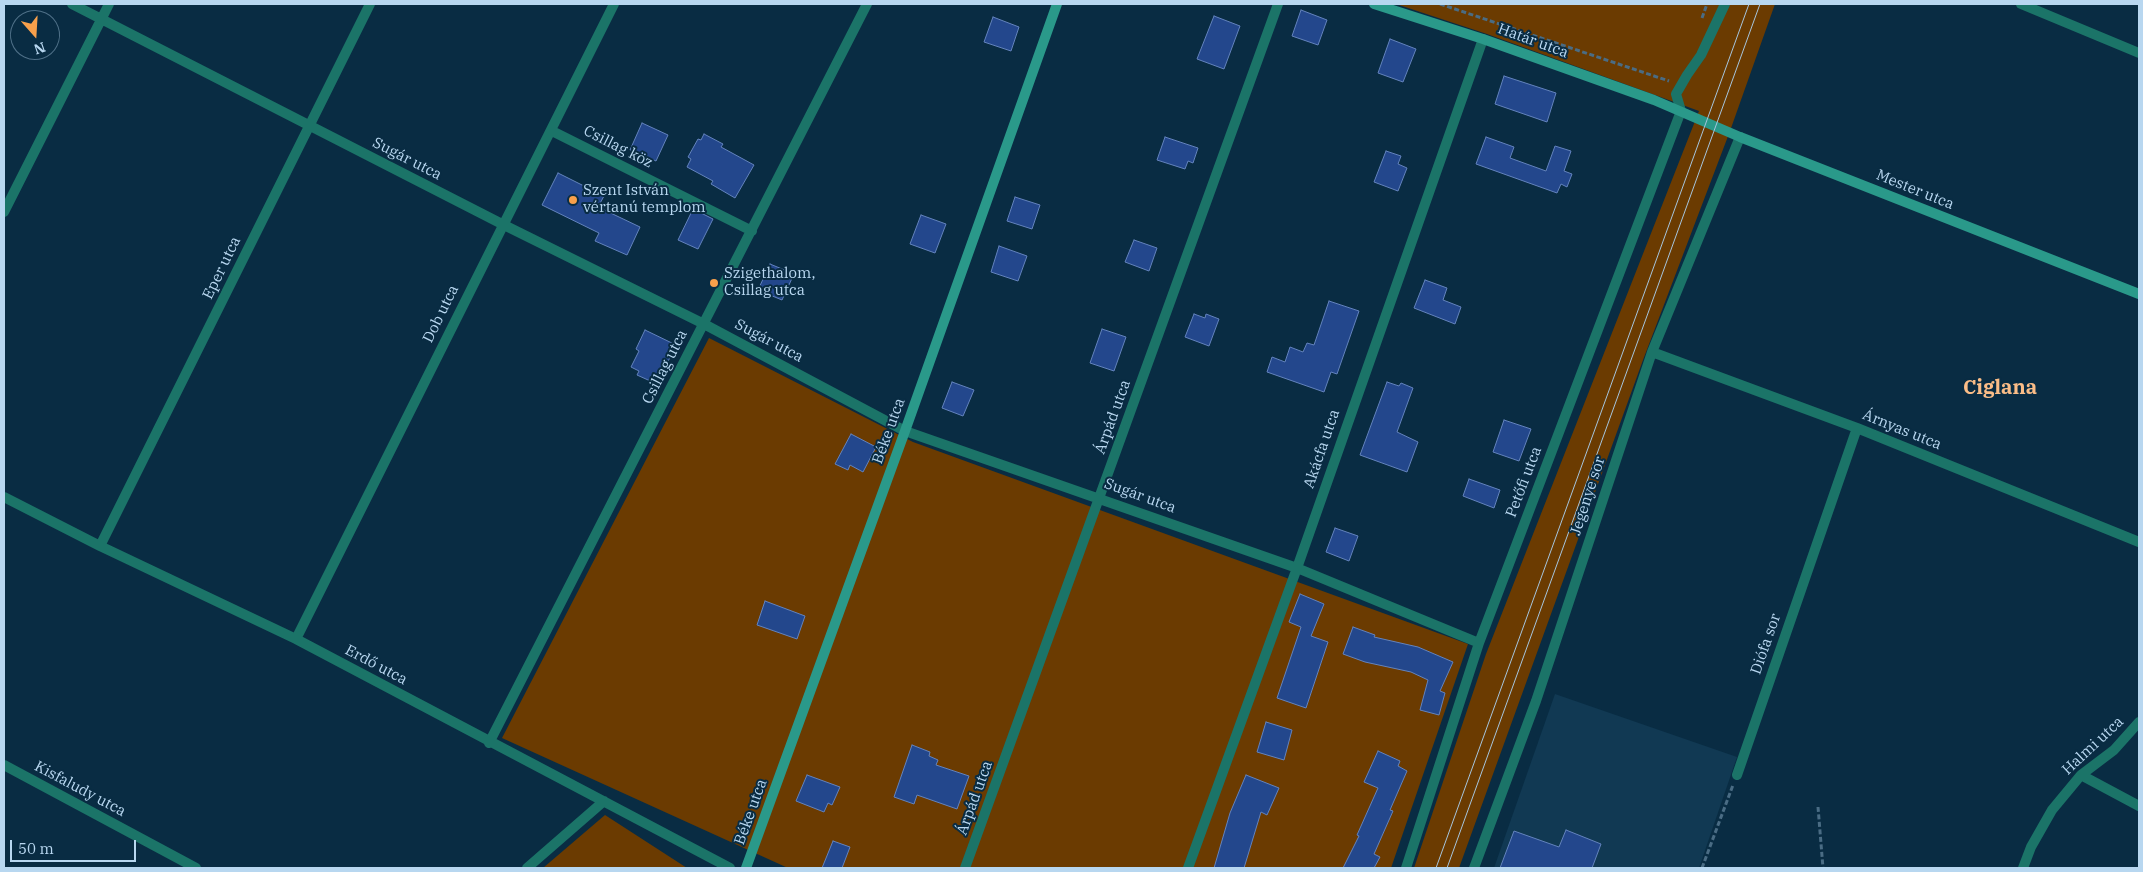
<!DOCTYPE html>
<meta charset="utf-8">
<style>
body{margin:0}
#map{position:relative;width:2143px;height:872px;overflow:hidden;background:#092c43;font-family:"IBM Plex Serif",serif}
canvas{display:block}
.frame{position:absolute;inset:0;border:5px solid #b8d7f0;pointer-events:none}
.north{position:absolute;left:10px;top:10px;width:50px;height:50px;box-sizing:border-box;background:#092c43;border:1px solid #4f7088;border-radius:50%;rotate:161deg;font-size:14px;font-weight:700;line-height:20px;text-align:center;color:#b8d7f0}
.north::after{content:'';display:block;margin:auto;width:18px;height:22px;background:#f8a04b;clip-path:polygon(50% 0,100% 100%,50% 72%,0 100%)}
.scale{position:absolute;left:10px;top:840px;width:126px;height:22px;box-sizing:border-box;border:2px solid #b8d7f0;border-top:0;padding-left:6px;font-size:15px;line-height:18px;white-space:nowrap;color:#b8d7f0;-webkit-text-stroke:4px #092c43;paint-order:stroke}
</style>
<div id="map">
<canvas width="2143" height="872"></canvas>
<div class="frame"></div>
<div class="north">N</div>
<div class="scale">50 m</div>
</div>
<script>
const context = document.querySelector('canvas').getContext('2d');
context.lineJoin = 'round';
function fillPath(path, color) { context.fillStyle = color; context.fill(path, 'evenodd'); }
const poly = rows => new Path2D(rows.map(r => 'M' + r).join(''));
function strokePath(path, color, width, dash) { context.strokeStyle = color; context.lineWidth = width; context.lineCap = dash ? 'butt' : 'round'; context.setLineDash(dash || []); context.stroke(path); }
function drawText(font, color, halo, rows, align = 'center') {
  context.font = font + ' "IBM Plex Serif",serif'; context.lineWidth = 4; context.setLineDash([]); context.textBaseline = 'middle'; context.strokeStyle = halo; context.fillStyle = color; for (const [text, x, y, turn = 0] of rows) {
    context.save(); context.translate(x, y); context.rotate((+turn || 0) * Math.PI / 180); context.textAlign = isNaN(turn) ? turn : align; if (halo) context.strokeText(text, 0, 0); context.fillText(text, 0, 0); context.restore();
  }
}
fillPath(poly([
 [1555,694,1737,757,1699,868,1494,868]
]), '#113953');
fillPath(poly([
 [1396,4,1775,4,1730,131,1643,360,1459,868,1414,868,1486,654,1699,111,1487,34],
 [709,338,913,442,1468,644,1391,868,788,868,502,738],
 [605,815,687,868,543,868]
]), '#6b3b01');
const building = poly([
 [1301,10,1327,20,1318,45,1292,36,1301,10],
 [1214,16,1240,26,1224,69,1197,59,1214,16],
 [993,17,1019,27,1011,51,984,42,993,17],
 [1390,39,1416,49,1403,82,1378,73,1390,39],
 [1504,76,1556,93,1547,122,1495,104,1504,76],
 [642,123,668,135,656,161,630,150,642,123],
 [704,134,723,144,721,147,754,165,735,198,711,184,713,181,687,167,691,159,688,157,698,139,701,140,704,134],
 [1165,137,1198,148,1193,163,1188,161,1185,169,1157,160,1165,137],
 [1486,137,1514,147,1510,158,1546,171,1555,146,1571,151,1564,171,1572,174,1567,187,1561,184,1557,193,1476,164,1486,137],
 [1386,151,1401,156,1398,164,1407,168,1398,191,1374,182,1386,151],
 [558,173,604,196,598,207,640,227,627,255,595,241,599,233,542,205,558,173],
 [1015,197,1040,205,1032,229,1007,221,1015,197],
 [693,209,713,219,698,249,678,240,693,209],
 [921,215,946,224,935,253,910,244,921,215],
 [1134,240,1157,248,1149,271,1125,262,1134,240],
 [999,246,1027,256,1018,281,991,272,999,246],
 [770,264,794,274,782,300,758,290,770,264],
 [1425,280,1447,288,1443,300,1461,307,1455,324,1414,308,1425,280],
 [1329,301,1359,311,1337,374,1331,372,1324,392,1267,372,1272,357,1285,362,1290,347,1303,352,1307,343,1314,345,1329,301],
 [1194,314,1205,318,1206,314,1219,319,1209,346,1185,337,1194,314],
 [1102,329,1126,337,1114,371,1090,363,1102,329],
 [645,330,676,345,657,384,637,375,639,371,631,367,639,351,636,349,645,330],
 [952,382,974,390,963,416,942,408,952,382],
 [1387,382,1399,386,1401,383,1413,388,1397,432,1418,442,1407,472,1360,455,1387,382],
 [1504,420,1531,429,1519,461,1493,452,1504,420],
 [851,434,876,447,863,472,850,465,848,470,835,464,851,434],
 [1469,479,1500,490,1494,508,1463,496,1469,479],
 [1335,528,1358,536,1349,561,1326,552,1335,528],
 [1300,594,1324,604,1311,636,1328,642,1306,708,1277,698,1301,627,1289,622,1300,594],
 [765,601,805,616,797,639,757,625,765,601],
 [1353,627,1375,635,1374,637,1418,647,1453,662,1440,691,1445,693,1439,715,1420,710,1428,680,1411,672,1365,662,1343,654,1353,627],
 [1266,722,1292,730,1284,760,1257,752,1266,722],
 [912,745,930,752,929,756,938,760,936,765,969,776,957,809,917,795,914,804,894,797,912,745],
 [1378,751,1400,761,1398,766,1407,771,1390,810,1393,811,1374,854,1380,857,1374,868,1343,868,1359,836,1357,835,1378,788,1364,782,1378,751],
 [807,775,840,787,832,805,828,803,824,812,796,801,807,775],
 [1246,775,1279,788,1267,815,1261,812,1244,868,1214,868,1230,813,1246,775],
 [1566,830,1601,844,1592,868,1500,868,1514,831,1559,847,1566,830],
 [833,841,850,847,842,868,822,868,833,841]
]);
fillPath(building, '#23478c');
strokePath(building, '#6383bd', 1);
strokePath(poly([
 [1440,4,1669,81],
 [1702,18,1707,4],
 [1818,807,1823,868],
 [1702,868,1733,785]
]), '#4a6c84', 3, [5, 2.5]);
strokePath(poly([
 [72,4,502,224,704,324,905,431,1297,568,1479,643],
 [2021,4,2139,53],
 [552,131,752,231],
 [4,212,109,4],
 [1652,352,1857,428,2139,542],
 [4,497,100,546,296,639,730,868],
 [100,546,370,4],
 [296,639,614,4],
 [489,743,867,4],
 [4,765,196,868],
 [1737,775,1857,428],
 [2081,775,2139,806],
 [527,868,604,801],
 [965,868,1278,4],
 [1188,868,1297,568,1483,39],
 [1406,868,1479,643,1681,111,1676,94,1687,75,1701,55,1725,4],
 [1474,868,1536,701,1652,352,1740,137],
 [2023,868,2031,847,2052,810,2081,775,2114,750,2139,722]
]), '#1b7468', 10);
strokePath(poly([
 [1374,4,1483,39,1654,100,1740,137,2139,294],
 [746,868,905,431,1057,4]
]), '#2a998a', 10);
strokePath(poly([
 [1436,868,1749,4],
 [1447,868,1760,4]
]), '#a6c5de', 1);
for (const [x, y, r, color] of [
 [573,200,5,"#f8a04b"],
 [714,283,5,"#f8a04b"]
]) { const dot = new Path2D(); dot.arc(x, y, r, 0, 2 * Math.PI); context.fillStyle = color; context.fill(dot); strokePath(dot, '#092c43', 2); }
drawText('15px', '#b8d7f0', '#092c43', [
 ["Határ utca",1533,41,20],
 ["Csillag köz",618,147,27],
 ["Sugár utca",407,159,27],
 ["Mester utca",1915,190,22],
 ["Eper utca",222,268,-64],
 ["Dob utca",441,314,-64],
 ["Sugár utca",769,341,28],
 ["Csillag utca",665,367,-63],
 ["Árpád utca",1113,417,-70],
 ["Árnyas utca",1902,430,22],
 ["Béke utca",889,431,-70],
 ["Akácfa utca",1322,449,-71],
 ["Petőfi utca",1524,482,-69],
 ["Sugár utca",1140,496,20],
 ["Jegenye sor",1588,496,-72],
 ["Diófa sor",1766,644,-71],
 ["Erdő utca",376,665,28],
 ["Halmi utca",2093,746,-43],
 ["Kisfaludy utca",80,789,28],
 ["Árpád utca",975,798,-70],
 ["Béke utca",751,812,-70]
]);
drawText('15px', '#b8d7f0', '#092c43', [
 ["Szent István",583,191],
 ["vértanú templom",583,208],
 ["Szigethalom,",724,274],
 ["Csillag utca",724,291]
], 'left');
drawText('bold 20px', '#fbbd87', '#092c43', [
 ["Ciglana",2000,388]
]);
</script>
